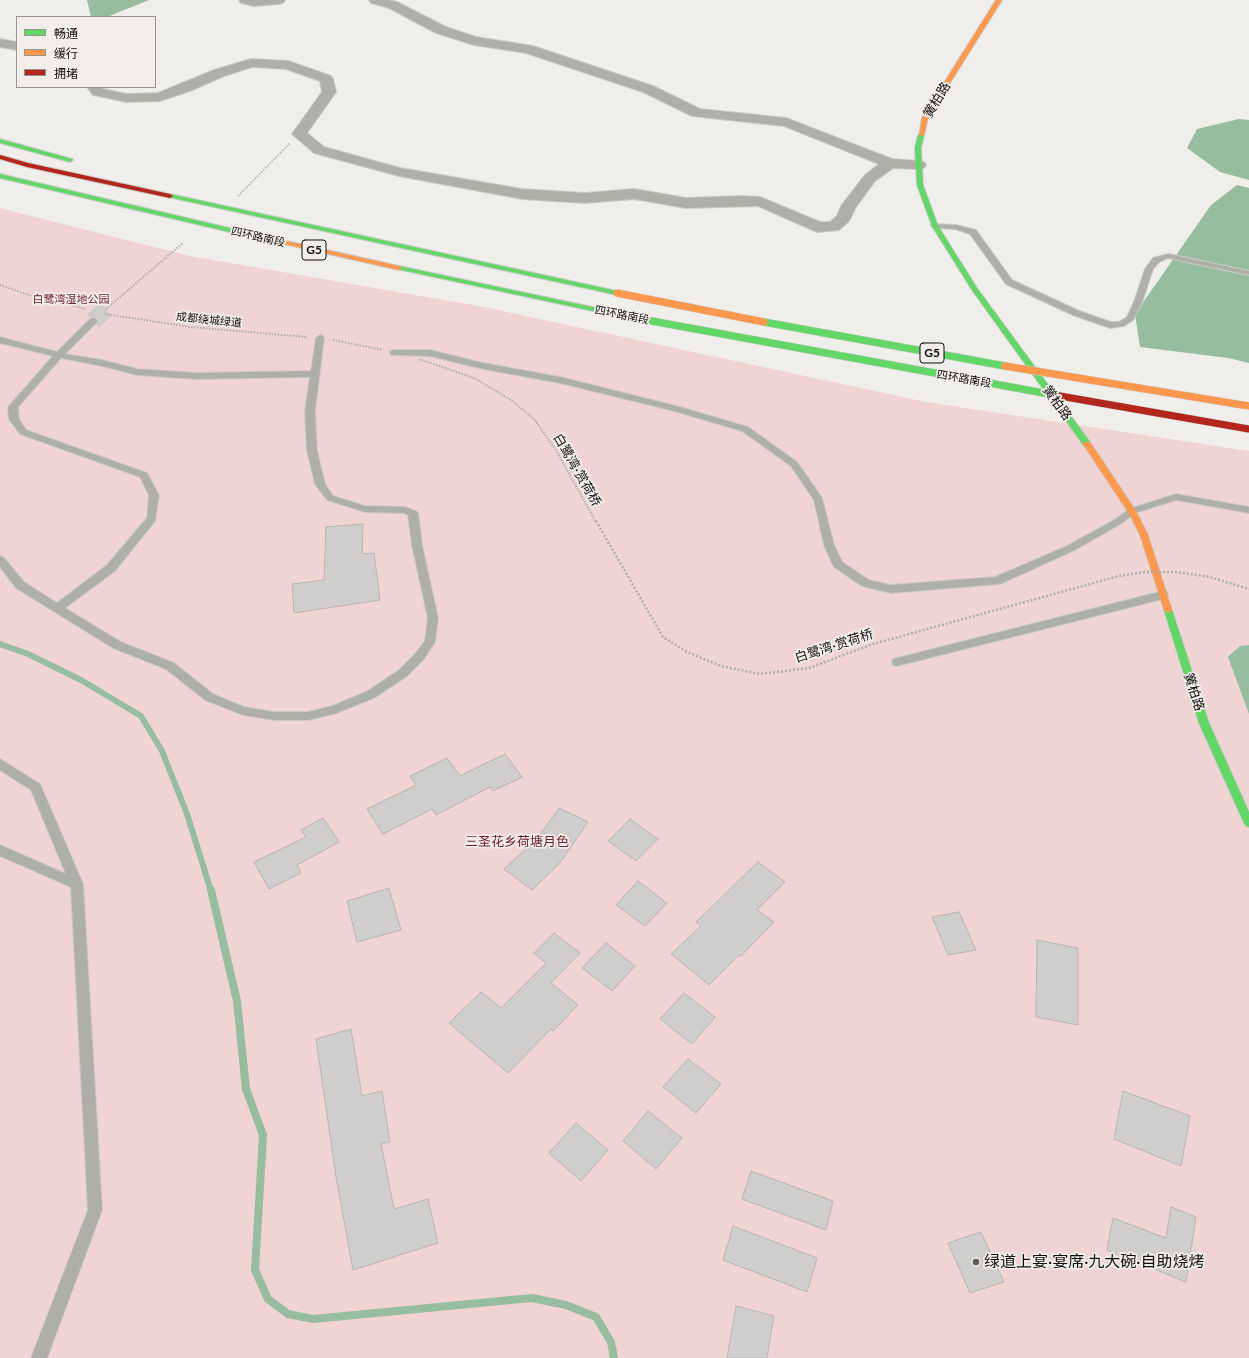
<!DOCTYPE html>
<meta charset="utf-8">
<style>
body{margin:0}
#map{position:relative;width:1249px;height:1358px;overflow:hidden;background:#f0eeeb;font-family:Lato,"Noto Sans SC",sans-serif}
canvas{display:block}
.legend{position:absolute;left:16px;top:16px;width:140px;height:72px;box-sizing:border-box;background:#f1eeea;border:1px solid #979492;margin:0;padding:5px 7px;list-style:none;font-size:12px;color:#0f0e0d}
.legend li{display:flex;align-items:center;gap:8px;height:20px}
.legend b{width:20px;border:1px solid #979492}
</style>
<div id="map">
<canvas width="1249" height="1358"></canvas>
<ul class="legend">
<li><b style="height:5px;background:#63d668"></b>畅通</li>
<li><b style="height:5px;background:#ff974d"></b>缓行</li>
<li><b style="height:5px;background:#b3261e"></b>拥堵</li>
</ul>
</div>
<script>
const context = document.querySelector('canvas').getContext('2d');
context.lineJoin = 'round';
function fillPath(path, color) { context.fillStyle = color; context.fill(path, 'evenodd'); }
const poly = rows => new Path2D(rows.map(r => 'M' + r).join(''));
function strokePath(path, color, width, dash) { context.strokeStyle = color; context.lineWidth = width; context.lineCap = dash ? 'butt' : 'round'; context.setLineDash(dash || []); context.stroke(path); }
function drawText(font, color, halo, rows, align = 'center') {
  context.font = font + ' Lato,"Noto Sans SC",sans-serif'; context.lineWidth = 3.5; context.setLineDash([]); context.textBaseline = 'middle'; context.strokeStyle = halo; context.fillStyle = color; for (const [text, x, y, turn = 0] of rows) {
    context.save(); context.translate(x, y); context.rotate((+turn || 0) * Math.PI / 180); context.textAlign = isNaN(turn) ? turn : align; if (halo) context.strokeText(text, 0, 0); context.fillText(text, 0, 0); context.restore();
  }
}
fillPath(poly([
 [0,208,190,256,479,306,926,402,1249,451,1249,1358,0,1358]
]), '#efd4d3');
fillPath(poly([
 [87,0,149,0,107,17,91,17],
 [1239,119,1249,120,1249,180,1220,172,1187,148,1197,129],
 [1237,185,1249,188,1249,363,1228,358,1140,347,1135,314,1211,205],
 [1249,645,1249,714,1228,657,1240,646]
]), '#98bc9f');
strokePath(poly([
 [0,644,28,654,81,680,141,716,162,751,187,814,211,891]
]), '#98bc9f', 6);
strokePath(poly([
 [211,890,237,1001,246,1089,263,1135,255,1270,268,1299,288,1314,313,1319,532,1298,566,1305,596,1317,611,1342,614,1358]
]), '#98bc9f', 8);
const building = poly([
 [363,524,362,554,374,553,380,600,294,613,292,584,324,580,326,527,363,524],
 [505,754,522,777,493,791,490,787,436,815,432,809,383,834,367,809,416,785,410,776,447,758,460,776,505,754],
 [559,808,588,822,559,864,532,890,504,869,537,839,559,808],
 [323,818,339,842,297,865,301,873,269,889,254,862,306,837,301,830,323,818],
 [630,819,658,839,636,861,608,841,630,819],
 [758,862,785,882,757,910,774,922,741,956,739,955,709,985,671,954,701,926,696,922,758,862],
 [638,881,667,903,645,926,616,905,638,881],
 [389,888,401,930,357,942,347,901,389,888],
 [959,912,976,950,948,955,932,917,959,912],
 [554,933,580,953,551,983,578,1005,553,1031,551,1029,508,1073,449,1023,481,992,501,1008,546,963,534,953,554,933],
 [1037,940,1078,948,1078,1025,1036,1017,1037,940],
 [606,943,635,966,612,991,582,968,606,943],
 [684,993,715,1017,692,1044,660,1019,684,993],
 [351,1029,362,1096,382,1091,390,1142,381,1144,394,1209,428,1199,438,1243,353,1270,336,1177,316,1039,351,1029],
 [688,1059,721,1084,696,1113,663,1087,688,1059],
 [1123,1091,1190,1116,1181,1166,1114,1139,1123,1091],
 [648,1111,682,1138,656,1169,623,1141,648,1111],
 [576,1123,608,1150,581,1181,549,1153,576,1123],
 [751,1171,833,1201,826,1230,742,1199,751,1171],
 [1171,1207,1196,1217,1186,1282,1107,1250,1113,1218,1166,1238,1171,1207],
 [733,1226,817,1258,807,1292,723,1260,733,1226],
 [981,1232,1004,1282,970,1293,948,1243,981,1232],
 [736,1306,774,1316,767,1358,727,1358,736,1306]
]);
fillPath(building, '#d0cecc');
strokePath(building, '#b7b5b3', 1);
strokePath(poly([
 [93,321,106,309]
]), '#ceccca', 18, [18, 9]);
const lane = poly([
 [932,224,956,225,976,230,1012,280,1079,311,1111,322,1119,322,1127,317,1134,302,1145,269,1153,258,1168,254,1249,271,1249,275,1168,258,1159,262,1153,269,1142,302,1133,320,1124,326,1110,328,1073,315,1006,284,970,234,955,229,935,228,931,226,932,224],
 [93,318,96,319,97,321,96,323,65,354,102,360,137,369,196,373,311,371,316,338,320,335,323,336,324,338,315,411,317,451,325,484,333,496,365,506,405,507,416,511,418,513,422,545,438,618,435,642,423,660,407,676,374,698,334,714,308,720,274,720,243,715,205,700,166,669,113,648,16,588,0,567,0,556,4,558,24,582,57,603,107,565,147,518,149,495,140,477,20,434,9,419,8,407,10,405,53,356,0,343,0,337,57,352,90,319,93,318],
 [61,358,102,366,137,375,196,379,310,377,305,411,307,451,315,484,327,500,365,512,404,513,408,515,412,545,428,618,425,641,415,654,399,670,366,692,332,706,308,712,274,712,244,707,213,694,174,663,121,642,65,608,115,571,155,521,159,495,147,473,26,430,19,419,18,407,61,358],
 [394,350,430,350,483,363,560,377,680,407,748,427,797,462,822,498,834,545,842,562,869,580,891,585,995,577,1067,546,1116,519,1129,509,1176,494,1249,507,1249,513,1176,500,1135,513,1122,523,1075,550,1000,584,891,593,862,586,834,567,824,545,814,500,791,466,742,431,674,411,560,383,483,369,430,356,391,355,390,353,391,351,394,350],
 [1163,591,1167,592,1168,595,1167,598,897,666,893,665,892,662,893,659,897,658,1163,591],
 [0,759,40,784,83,884,102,1210,47,1358,31,1358,88,1210,71,887,0,856,0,845,66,874,31,790,0,770,0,759]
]);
const street = poly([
 [239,0,285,0,283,3,279,4,254,6,241,3,239,0],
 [369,0,389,0,397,2,446,27,476,37,533,46,653,86,700,109,786,118,892,159,919,161,924,162,926,165,924,168,919,169,893,168,875,181,856,207,849,221,839,230,817,232,758,206,686,208,634,199,585,203,522,199,399,176,314,153,292,134,322,92,320,81,286,69,252,67,224,76,190,91,160,101,127,102,93,95,87,87,101,87,103,89,127,94,158,93,214,70,251,59,288,61,331,76,333,79,336,92,307,133,324,147,400,168,522,189,585,193,634,189,686,198,742,196,760,197,820,222,830,222,837,216,841,206,865,175,879,164,784,126,692,116,643,92,526,53,474,45,436,33,389,8,371,3,369,0],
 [0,39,17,42,17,50,0,47,0,39]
]);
const fast = poly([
 [921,133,924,135,921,148,923,185,938,226,977,288,1090,442,1090,446,1084,446,972,290,932,226,917,185,915,148,918,135,921,133],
 [0,139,72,159,73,160,70,162,0,143,0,139],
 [0,174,255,234,258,236,255,238,0,178,0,174],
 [170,194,617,291,620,293,617,295,168,197,168,195,170,194],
 [399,266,630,315,633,317,630,319,397,269,396,268,399,266],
 [1168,607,1172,610,1209,723,1249,812,1249,827,1246,826,1244,823,1199,723,1164,610,1168,607]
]);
const slow = poly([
 [996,0,1002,0,928,118,924,135,919,136,922,118,996,0],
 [255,234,399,266,402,268,399,270,253,237,253,235,255,234],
 [1084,442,1090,442,1136,511,1148,535,1172,610,1171,612,1168,613,1164,610,1140,535,1128,512,1083,444,1084,442]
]);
const jam = poly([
 [0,155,28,163,170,194,173,196,170,198,27,167,0,159,0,155]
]);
strokePath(lane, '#cbcac8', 2);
strokePath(street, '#cbcac8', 2);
strokePath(fast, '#cbcac8', 2);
strokePath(slow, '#cbcac8', 2);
strokePath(jam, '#cbcac8', 2);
strokePath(poly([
 [238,196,290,143]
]), '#afafaa', 1.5, [1.5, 1.5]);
strokePath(poly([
 [0,285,29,295,86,309],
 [106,309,183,243],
 [105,314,191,327,306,337],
 [333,340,383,350]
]), '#afafaa', 2, [1.5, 1.5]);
fillPath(lane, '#aeafa7');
fillPath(street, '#aeafa7');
fillPath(fast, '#63d668');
fillPath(slow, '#ff974d');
fillPath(jam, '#b3261e');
const fastBridge = poly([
 [630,317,1060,396],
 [764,322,1005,366]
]);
const slowBridge = poly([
 [617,293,764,322],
 [1005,366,1249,406]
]);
const jamBridge = poly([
 [1060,396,1249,429]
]);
strokePath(fastBridge, '#cbcac8', 8, []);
strokePath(slowBridge, '#cbcac8', 8, []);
strokePath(jamBridge, '#cbcac8', 8, []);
strokePath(poly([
 [419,359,474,378,511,400,535,420,557,452,596,522]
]), '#afafaa', 2, [1.5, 1.5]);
strokePath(poly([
 [596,521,663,637,687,652,721,666,760,674,809,668,873,644,1119,576,1144,572,1176,572,1210,577,1249,589]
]), '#afafaa', 2.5, [2, 2]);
strokePath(fastBridge, '#63d668', 7);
strokePath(slowBridge, '#ff974d', 7);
strokePath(jamBridge, '#b3261e', 7);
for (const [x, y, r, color] of [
 [976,1262,4,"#5e5c5b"]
]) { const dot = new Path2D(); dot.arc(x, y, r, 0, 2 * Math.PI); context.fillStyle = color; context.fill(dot); strokePath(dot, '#f1eeea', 1.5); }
drawText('11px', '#0f0e0d', '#f1eeea', [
 ["四环路南段",258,237,13],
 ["四环路南段",622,315,11],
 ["成都绕城绿道",209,320,6],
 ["四环路南段",964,379,10]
]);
drawText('11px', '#71232d', '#f1eeea', [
 ["白鹭湾湿地公园",71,299]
]);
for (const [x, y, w] of [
 [314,250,24],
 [932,353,24]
]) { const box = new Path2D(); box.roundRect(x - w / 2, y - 10, w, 20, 3); context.fillStyle = '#f1eeea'; context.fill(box); strokePath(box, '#0f0e0d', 1); }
drawText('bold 12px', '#0f0e0d', null, [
 ["G5",314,250],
 ["G5",932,353]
]);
drawText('13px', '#0f0e0d', '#f1eeea', [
 ["黉柏路",937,100,-59],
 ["黉柏路",1057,403,54],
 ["白鹭湾·赏荷桥",577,470,60],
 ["白鹭湾·赏荷桥",834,646,-18],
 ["黉柏路",1194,692,72]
]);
drawText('13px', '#71232d', '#f1eeea', [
 ["三圣花乡荷塘月色",517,842]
]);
drawText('16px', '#0f0e0d', '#f1eeea', [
 ["绿道上宴·宴席·九大碗·自助烧烤",984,1262]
], 'left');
</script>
